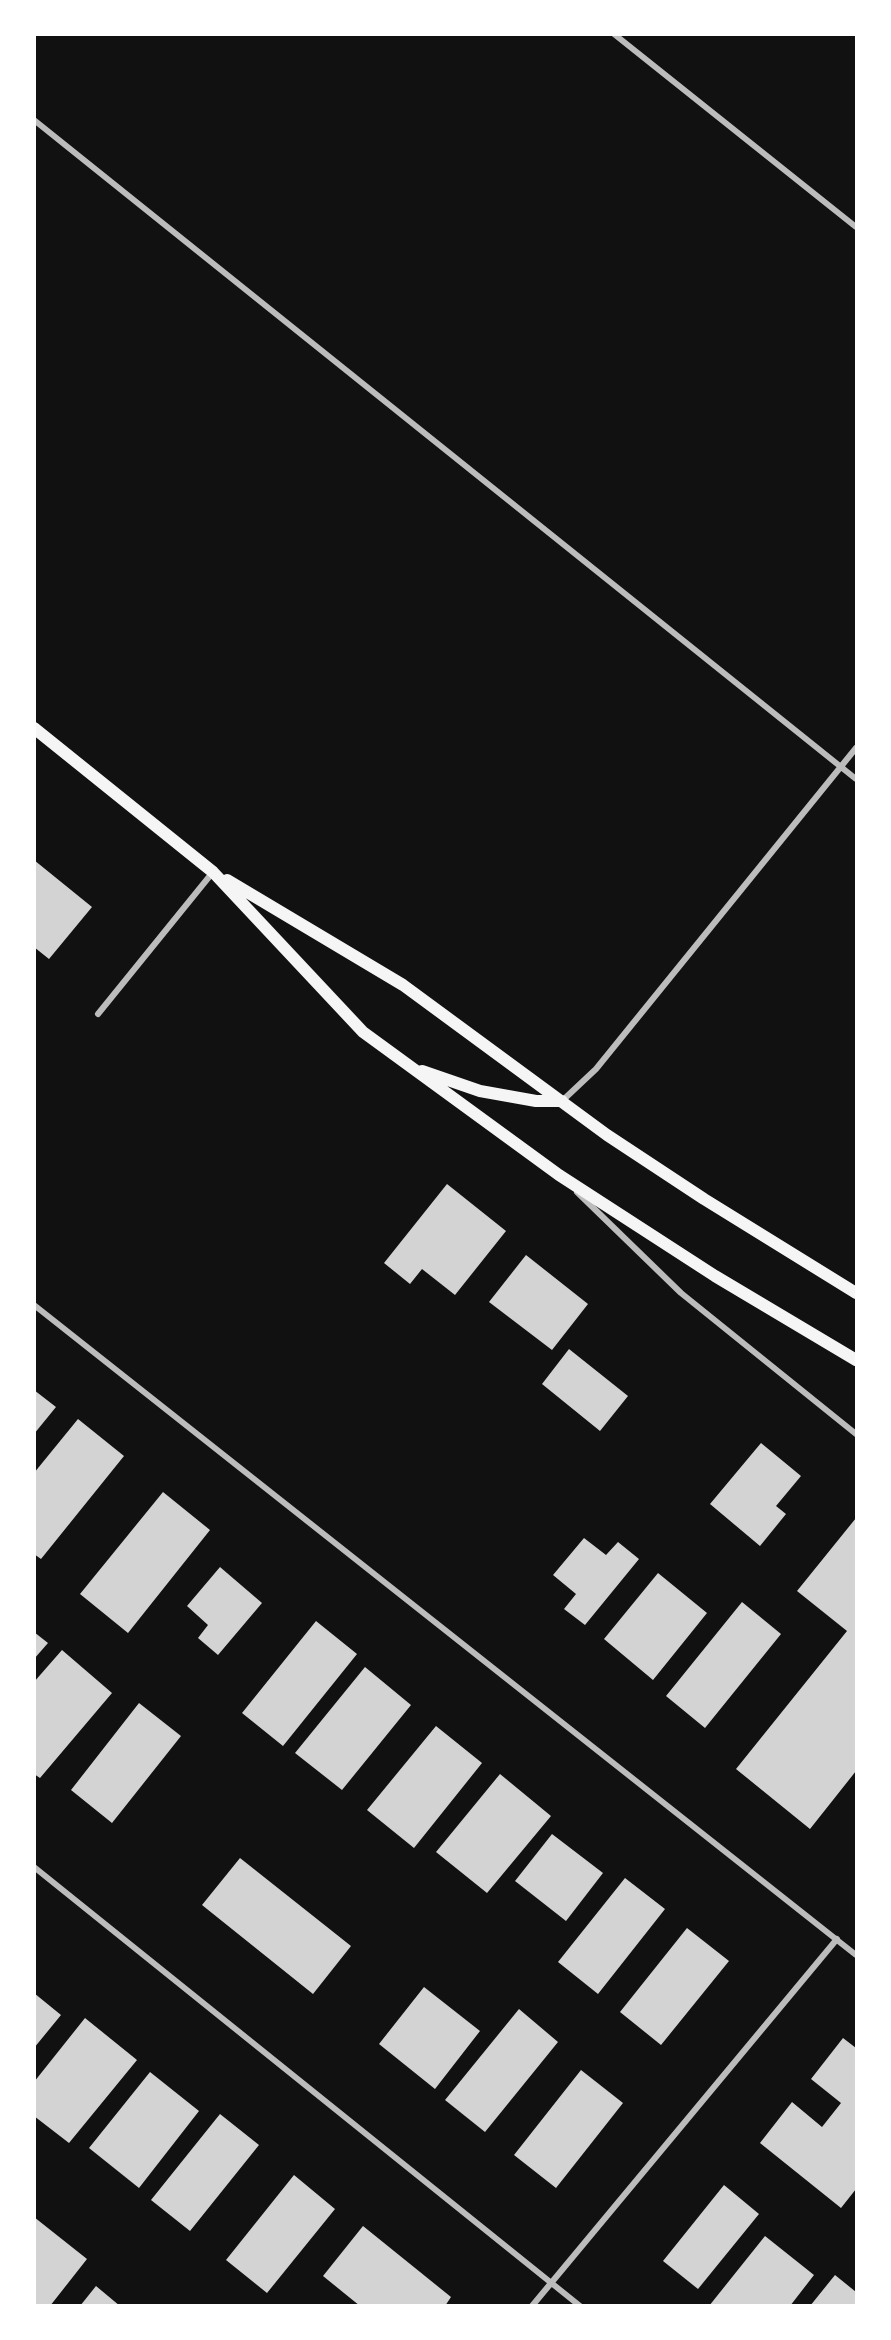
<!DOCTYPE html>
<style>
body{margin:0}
#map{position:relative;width:891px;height:2340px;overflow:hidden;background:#111;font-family:"Varela Round",sans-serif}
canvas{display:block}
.frame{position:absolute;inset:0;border:36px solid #fff;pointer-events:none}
</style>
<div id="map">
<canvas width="891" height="2340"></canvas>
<div class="frame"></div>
</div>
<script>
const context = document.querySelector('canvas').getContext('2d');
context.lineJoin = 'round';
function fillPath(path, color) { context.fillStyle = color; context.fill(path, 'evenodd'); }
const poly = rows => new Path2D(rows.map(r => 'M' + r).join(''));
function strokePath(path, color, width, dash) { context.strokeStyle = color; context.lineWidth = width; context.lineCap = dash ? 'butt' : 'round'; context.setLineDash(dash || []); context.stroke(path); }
fillPath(poly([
 [34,860,92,907,49,959,34,947],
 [447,1184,506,1231,455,1295,422,1269,410,1284,384,1263],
 [526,1255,588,1304,552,1350,489,1302],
 [569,1349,628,1396,600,1431,542,1384],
 [34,1390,56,1407,34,1434],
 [78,1419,124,1456,41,1559,34,1554,34,1473],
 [761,1443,801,1476,776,1506,786,1514,760,1546,710,1504],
 [163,1492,210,1530,128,1633,80,1594],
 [856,1518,856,1771,810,1829,736,1769,847,1631,797,1591],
 [584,1538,606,1555,618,1542,639,1559,585,1625,564,1609,576,1594,553,1575],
 [220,1567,262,1603,218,1655,198,1638,208,1625,187,1606],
 [658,1573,707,1613,653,1680,604,1639],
 [742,1602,781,1634,705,1728,666,1696],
 [316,1621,357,1654,283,1746,242,1713],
 [34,1632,48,1643,34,1659],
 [62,1650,112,1693,40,1778,34,1774,34,1682],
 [365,1667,411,1705,342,1790,295,1753],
 [139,1703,181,1736,112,1823,71,1790],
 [436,1726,482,1763,414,1848,367,1810],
 [500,1774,551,1816,487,1893,436,1852],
 [552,1834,603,1873,566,1921,515,1881],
 [240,1858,351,1946,313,1994,202,1905],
 [625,1878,665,1909,598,1994,558,1962],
 [687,1928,729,1961,661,2045,620,2012],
 [424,1987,480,2031,435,2089,379,2044],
 [34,1993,61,2015,34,2048],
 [519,2009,558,2042,485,2132,445,2100],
 [85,2018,137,2060,69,2143,34,2116,34,2082],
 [843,2038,856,2048,856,2189,841,2208,760,2143,792,2102,822,2127,841,2103,811,2079],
 [581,2070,623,2103,556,2188,514,2155],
 [150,2072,199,2111,139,2188,89,2148],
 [220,2114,259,2145,190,2231,151,2200],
 [294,2175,335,2209,267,2293,226,2260],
 [724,2185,759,2214,698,2289,663,2261],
 [34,2217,87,2259,50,2306,34,2306],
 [363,2226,451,2297,445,2306,360,2306,323,2276],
 [765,2236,814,2275,790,2306,709,2306],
 [835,2275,856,2292,856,2306,810,2306],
 [96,2286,120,2306,80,2306]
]), '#d3d3d3');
strokePath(poly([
 [614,34,856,227],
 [34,120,856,779],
 [98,1014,213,872],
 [562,1101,596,1069,856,748],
 [577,1192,681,1293,856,1434],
 [34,1305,856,1955],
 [34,1867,580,2306],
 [532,2306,837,1939]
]), '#bcbcbc', 6);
strokePath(poly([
 [34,728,213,872,363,1032,559,1175,715,1276,856,1360],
 [227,880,403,985,607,1135,704,1199,856,1293],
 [422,1071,480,1091,536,1101,562,1101]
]), '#f5f5f5', 12);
</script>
